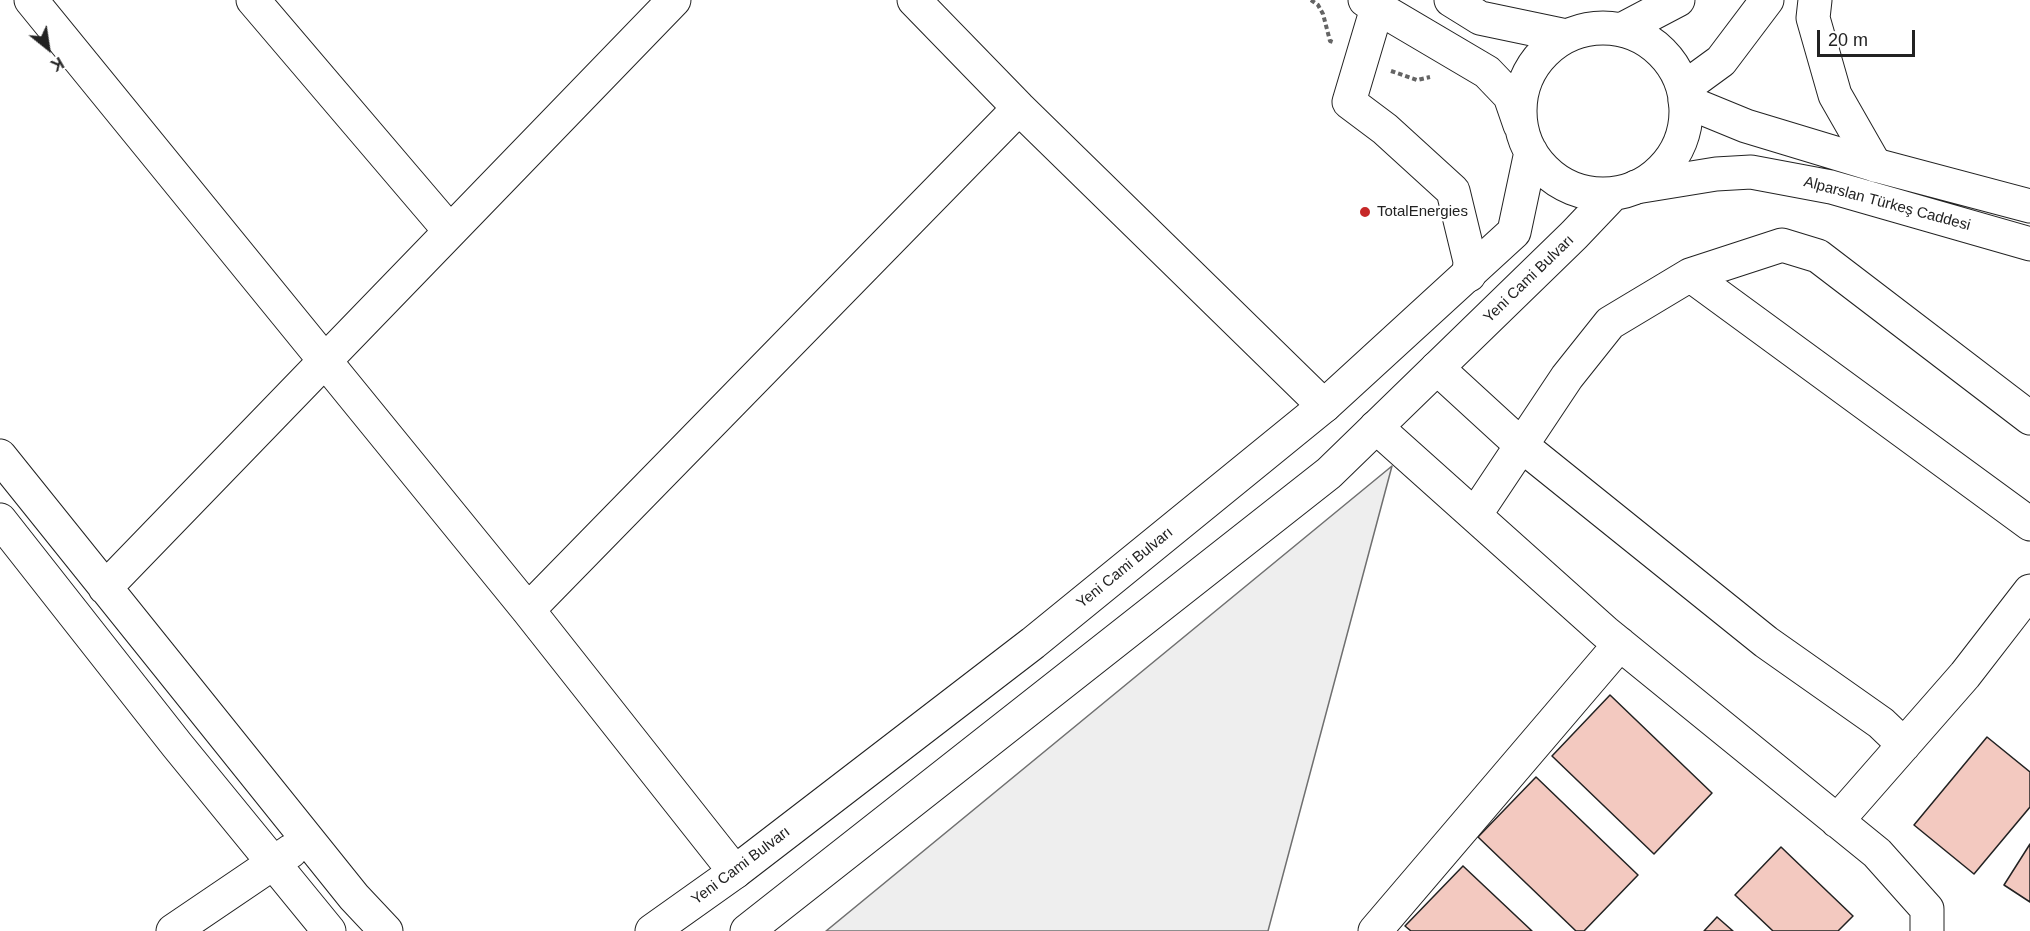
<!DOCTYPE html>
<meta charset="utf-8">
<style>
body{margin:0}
#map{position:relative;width:2030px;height:931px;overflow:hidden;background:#fff;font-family:Arial,sans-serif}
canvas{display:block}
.north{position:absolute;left:18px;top:18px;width:60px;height:60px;-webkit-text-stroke:4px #fff;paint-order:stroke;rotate:150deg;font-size:16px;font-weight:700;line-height:24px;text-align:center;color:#222}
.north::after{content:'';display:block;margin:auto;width:21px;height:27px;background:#222;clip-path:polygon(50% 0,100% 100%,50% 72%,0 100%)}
.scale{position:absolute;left:1817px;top:30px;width:98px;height:27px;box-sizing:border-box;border:3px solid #222;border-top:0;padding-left:8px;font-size:18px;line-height:21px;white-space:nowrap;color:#222;-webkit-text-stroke:4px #fff;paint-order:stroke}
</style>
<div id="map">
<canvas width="2030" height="931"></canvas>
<div class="north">K</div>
<div class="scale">20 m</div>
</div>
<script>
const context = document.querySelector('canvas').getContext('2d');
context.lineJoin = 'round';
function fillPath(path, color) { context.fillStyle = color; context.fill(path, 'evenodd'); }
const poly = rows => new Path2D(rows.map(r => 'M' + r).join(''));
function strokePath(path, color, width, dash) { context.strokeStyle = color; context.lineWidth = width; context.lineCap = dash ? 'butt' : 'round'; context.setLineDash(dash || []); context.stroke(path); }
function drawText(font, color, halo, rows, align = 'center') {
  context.font = font + ' Arial,sans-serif'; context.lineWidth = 4.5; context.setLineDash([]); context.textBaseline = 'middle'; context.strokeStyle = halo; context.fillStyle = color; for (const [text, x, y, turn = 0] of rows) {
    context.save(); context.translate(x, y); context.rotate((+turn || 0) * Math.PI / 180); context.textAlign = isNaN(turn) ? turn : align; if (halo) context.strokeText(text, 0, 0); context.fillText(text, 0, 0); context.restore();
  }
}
const green = poly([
 [1392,466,1268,931,826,931,1392,466]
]);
fillPath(green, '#eee');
strokePath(green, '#6f6f6f', 1.5);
const building = poly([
 [1610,695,1712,793,1654,854,1552,756,1610,695],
 [1987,737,2030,772,2030,807,1974,874,1914,825,1987,737],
 [1536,777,1638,875,1584,931,1576,931,1478,837,1536,777],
 [2030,844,2030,902,2004,885,2030,844],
 [1781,847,1853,916,1838,931,1773,931,1735,895,1781,847],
 [1463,866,1532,931,1411,931,1405,926,1463,866],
 [1717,917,1733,931,1704,931,1717,917]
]);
fillPath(building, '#f3c9c0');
strokePath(building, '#222', 1.5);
const minor = poly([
 [31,0,528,610,735,872],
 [253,0,450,231],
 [914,0,1019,108,1324,406],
 [1377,8,1349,102,1385,129,1453,191,1470,261,1469,275],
 [1685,101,1746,126,1875,165,2030,206],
 [1636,187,1716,174,1751,172,1831,187,2030,244],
 [1690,275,2030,524],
 [1437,368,1521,445,1766,642,1881,723,1904,745],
 [1376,427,1605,632,1877,853,1927,909,1927,931],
 [0,456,354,897,386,931],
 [1475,515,1567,377,1610,323,1690,275,1782,245,1818,256,2030,418],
 [0,520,177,745,329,931],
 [105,588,674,0],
 [528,610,1019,108],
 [1837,821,1965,675,2030,591],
 [173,931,291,851],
 [1375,931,1620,644]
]);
const major = poly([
 [1365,0,1487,72,1510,96,1520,125],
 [1451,0,1480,18,1566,36],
 [1815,0,1813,18,1835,95,1875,165],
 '1520 111a83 83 0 1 1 166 0a83 83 0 1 1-166 0Z',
 [1621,30,1678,0],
 [1684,88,1721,61,1767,0],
 [652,931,735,872,1033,643,1324,406,1514,232,1531,152],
 [747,931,1329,473,1574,235,1613,194]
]);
strokePath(minor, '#222', 35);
strokePath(major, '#222', 35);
strokePath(poly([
 [1311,0,1318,5,1323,14,1330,41,1333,42],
 [1391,71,1417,80,1430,77]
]), '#646464', 4, [4.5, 3]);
strokePath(minor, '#fff', 33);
strokePath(major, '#fff', 33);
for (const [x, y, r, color] of [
 [1365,212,6,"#c62828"]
]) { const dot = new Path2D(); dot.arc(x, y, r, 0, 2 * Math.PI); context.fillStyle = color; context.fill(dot); strokePath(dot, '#fff', 2); }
drawText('15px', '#222', '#fff', [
 ["Alparslan Türkeş Caddesi",1887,204,15],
 ["Yeni Cami Bulvarı",1529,279,-44],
 ["Yeni Cami Bulvarı",1125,568,-39],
 ["Yeni Cami Bulvarı",741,866,-37]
]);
drawText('15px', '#222', '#fff', [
 ["TotalEnergies",1377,212]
], 'left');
</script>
